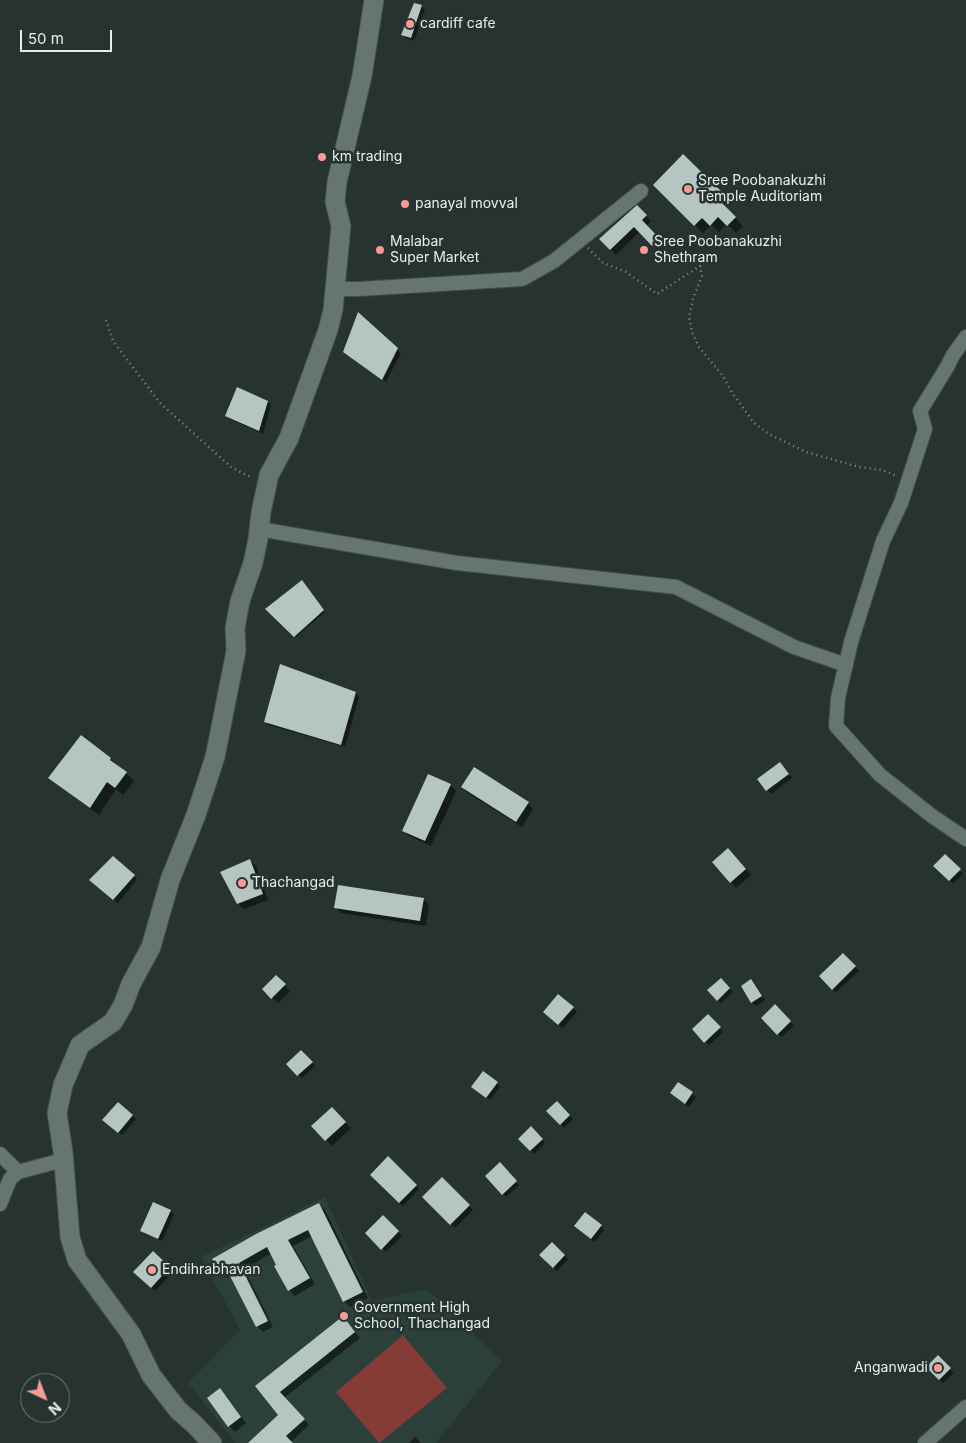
<!DOCTYPE html>
<style>
body{margin:0}
#map{position:relative;width:966px;height:1443px;overflow:hidden;background:#263330;font-family:Inter,sans-serif}
canvas{display:block}
.north{position:absolute;left:20px;top:1373px;width:50px;height:50px;box-sizing:border-box;background:#263330;border:1px solid #737e7b;border-radius:50%;rotate:137deg;font-size:14px;font-weight:700;line-height:20px;text-align:center;color:#e6efec}
.north::after{content:'';display:block;margin:auto;width:18px;height:22px;background:#f59c93;clip-path:polygon(50% 0,100% 100%,50% 72%,0 100%)}
.scale{position:absolute;left:20px;top:30px;width:92px;height:22px;box-sizing:border-box;border:2px solid #e6efec;border-top:0;padding-left:6px;font-size:15px;line-height:18px;white-space:nowrap;color:#e6efec;-webkit-text-stroke:4px #263330;paint-order:stroke}
</style>
<div id="map">
<canvas width="966" height="1443"></canvas>
<div class="north">N</div>
<div class="scale">50 m</div>
</div>
<script>
const context = document.querySelector('canvas').getContext('2d');
context.lineJoin = 'round';
function fillPath(path, color) { context.fillStyle = color; context.fill(path, 'evenodd'); }
const poly = rows => new Path2D(rows.map(r => 'M' + r).join(''));
function strokePath(path, color, width, dash) { context.strokeStyle = color; context.lineWidth = width; context.lineCap = dash ? 'butt' : 'round'; context.setLineDash(dash || []); context.stroke(path); }
function drawText(font, color, halo, rows, align = 'center') {
  context.font = font + ' Inter,sans-serif'; context.lineWidth = 5; context.setLineDash([]); context.textBaseline = 'middle'; context.strokeStyle = halo; context.fillStyle = color; for (const [text, x, y, turn = 0] of rows) {
    context.save(); context.translate(x, y); context.rotate((+turn || 0) * Math.PI / 180); context.textAlign = isNaN(turn) ? turn : align; if (halo) context.strokeText(text, 0, 0); context.fillText(text, 0, 0); context.restore();
  }
}
fillPath(poly([
 [325,1197,372,1301,427,1289,502,1361,436,1443,236,1443,188,1383,240,1330,201,1257]
]), '#2b403b');
fillPath(poly([
 [403,1335,447,1388,379,1443,336,1392]
]), '#853b36');
fillPath(poly([
 [421,6,425,10,414,41,406,38,403,34],
 [683,156,729,201,724,206,743,226,736,233,727,224,719,232,711,225,703,233,654,185],
 [637,207,651,221,646,226,664,245,658,250,640,231,616,255,601,239],
 [358,315,401,353,386,382,348,355],
 [268,402,271,405,263,434,230,419,227,416],
 [303,583,325,612,296,637,266,609],
 [356,693,359,697,345,747,269,725,265,721],
 [81,737,111,759,134,781,123,795,116,789,99,815,58,785,50,778],
 [783,767,792,778,771,794,759,780],
 [450,785,456,791,431,846,409,836,403,830],
 [462,787,528,803,533,809,522,827,468,793],
 [734,855,751,875,736,888,731,882],
 [945,856,963,874,953,884,935,866],
 [113,857,137,879,118,903,95,884],
 [250,861,256,866,268,900,244,909,238,904],
 [423,899,429,905,426,926,341,913,336,907],
 [843,954,859,971,836,992,821,976],
 [276,977,290,991,278,1003,263,989],
 [721,980,733,992,721,1003,709,991],
 [751,980,765,1000,756,1006,752,1002],
 [558,996,577,1012,563,1028,548,1015],
 [775,1006,794,1026,781,1037,763,1018],
 [708,1016,723,1032,709,1045,694,1029],
 [301,1051,315,1066,302,1078,288,1064],
 [497,1083,500,1087,490,1100,477,1091],
 [678,1083,696,1097,689,1107,675,1097],
 [557,1103,573,1119,564,1128,548,1111],
 [332,1109,351,1128,332,1146,313,1126],
 [132,1116,136,1119,122,1135,108,1123],
 [531,1128,545,1143,534,1154,519,1139],
 [388,1158,419,1189,403,1206,372,1175],
 [500,1164,519,1185,506,1197,486,1176],
 [442,1179,473,1210,455,1228,424,1197],
 [319,1205,325,1210,368,1298,350,1307,344,1301,312,1236,293,1246,315,1284,295,1296,289,1290,272,1253,244,1269,273,1327,263,1332,257,1326,231,1276,227,1278,221,1273],
 [170,1211,174,1214,162,1241,145,1234,142,1231],
 [383,1217,402,1236,386,1252,367,1233],
 [575,1226,601,1226,604,1230,595,1242],
 [552,1244,568,1259,557,1271,541,1255],
 [153,1253,173,1272,155,1291,135,1272],
 [348,1323,360,1338,284,1398,309,1425,291,1442,292,1443,259,1443,280,1415,257,1386],
 [938,1357,954,1373,943,1383,927,1367],
 [225,1395,246,1423,235,1432,229,1426],
 [415,1437,421,1443,409,1443]
]), '#0007');
fillPath(poly([
 [414,3,422,5,411,38,401,35],
 [683,154,722,192,717,198,736,217,727,226,718,217,710,226,702,218,694,226,653,185],
 [637,205,647,215,642,220,660,239,652,246,634,227,610,250,599,239],
 [358,312,398,348,382,380,343,352],
 [237,387,268,401,259,431,225,416],
 [302,580,324,610,294,637,265,609],
 [280,664,356,692,341,745,264,722],
 [81,735,111,758,110,760,127,772,115,788,107,782,90,808,48,778],
 [780,762,789,774,766,791,757,779],
 [474,767,529,802,516,822,461,787],
 [428,774,451,784,425,841,402,831],
 [728,848,746,869,730,883,712,862],
 [945,854,961,869,949,881,933,866],
 [113,856,135,875,113,900,89,880],
 [250,859,263,894,237,904,220,872],
 [338,885,424,898,420,921,334,908],
 [843,953,856,966,832,990,819,976],
 [276,975,286,984,271,999,262,989],
 [721,978,730,988,717,1001,707,990],
 [751,979,762,996,751,1003,741,986],
 [558,994,574,1007,558,1025,543,1012],
 [775,1004,791,1021,777,1035,761,1018],
 [708,1014,721,1027,704,1043,692,1029],
 [301,1050,313,1062,297,1076,286,1064],
 [483,1071,498,1082,486,1098,471,1087],
 [678,1082,693,1092,685,1104,670,1093],
 [557,1101,570,1115,560,1125,546,1111],
 [118,1102,133,1115,118,1133,102,1120],
 [332,1107,346,1122,325,1141,311,1126],
 [531,1126,543,1139,530,1151,518,1139],
 [388,1156,417,1185,399,1203,370,1175],
 [500,1162,517,1181,502,1195,485,1176],
 [442,1177,470,1205,450,1225,422,1197],
 [153,1202,171,1210,158,1239,140,1231],
 [319,1203,363,1292,343,1302,308,1230,288,1240,310,1278,288,1291,274,1266,276,1265,267,1247,239,1263,268,1321,256,1327,227,1270,220,1274,212,1259,256,1234],
 [585,1212,602,1225,591,1239,574,1226],
 [383,1215,399,1231,381,1250,365,1233],
 [552,1242,565,1255,553,1268,539,1255],
 [153,1251,170,1267,151,1288,133,1272],
 [343,1316,355,1332,280,1392,305,1419,286,1436,293,1443,248,1443,278,1415,255,1386],
 [938,1355,951,1368,939,1380,926,1367],
 [220,1388,241,1417,228,1427,207,1398]
]), '#b5c5c1');
const street = poly([
 [335,289,359,289,522,279,554,261,641,191],
 [966,337,953,355,947,367,920,411,925,429,901,503,883,541,851,642,838,698,836,726,880,775,932,816,966,839],
 [259,529,457,563,676,587,794,647,846,665],
 [0,1154,18,1172],
 [0,1204,10,1179,18,1172,63,1160],
 [925,1443,966,1407]
]);
const secondary = poly([
 [212,1443,194,1424,178,1410,151,1375,131,1334,77,1260,70,1237,63,1152,57,1113,63,1085,80,1045,113,1022,123,1005,131,984,151,947,170,880,196,815,215,757,236,651,235,628,240,601,253,563,258,539,261,512,269,475,289,438,328,330,333,310,341,226,335,202,337,182,362,76,374,0]
]);
strokePath(street, '#434e4b', 16);
strokePath(secondary, '#434e4b', 21);
strokePath(poly([
 [588,248,603,263,626,272,657,294,700,266,702,276,693,299,689,317,692,332,699,347,723,376,731,391,754,423,769,434,806,452,859,467,882,470,897,476],
 [106,320,113,341,160,403,231,467,252,478]
]), '#86918e', 2.5, [1, 4]);
strokePath(street, '#667571', 14);
strokePath(secondary, '#667571', 19);
for (const [x, y, r, color] of [
 [410,24,5,"#f59c93"],
 [322,157,5,"#f59c93"],
 [688,189,5,"#f59c93"],
 [405,204,5,"#f59c93"],
 [380,250,5,"#f59c93"],
 [644,250,5,"#f59c93"],
 [242,883,5,"#f59c93"],
 [152,1270,5,"#f59c93"],
 [344,1316,5,"#f59c93"],
 [938,1368,5,"#f59c93"]
]) { const dot = new Path2D(); dot.arc(x, y, r, 0, 2 * Math.PI); context.fillStyle = color; context.fill(dot); strokePath(dot, '#263330', 2); }
drawText('14px', '#e6efec', '#263330', [
 ["cardiff cafe",420,24],
 ["km trading",332,157],
 ["Sree Poobanakuzhi",698,181],
 ["Temple Auditoriam",698,197],
 ["panayal movval",415,204],
 ["Malabar",390,242],
 ["Super Market",390,258],
 ["Sree Poobanakuzhi",654,242],
 ["Shethram",654,258],
 ["Thachangad",252,883],
 ["Endihrabhavan",162,1270],
 ["Government High",354,1308],
 ["School, Thachangad",354,1324],
 ["Anganwadi",928,1368,"right"]
], 'left');
</script>
